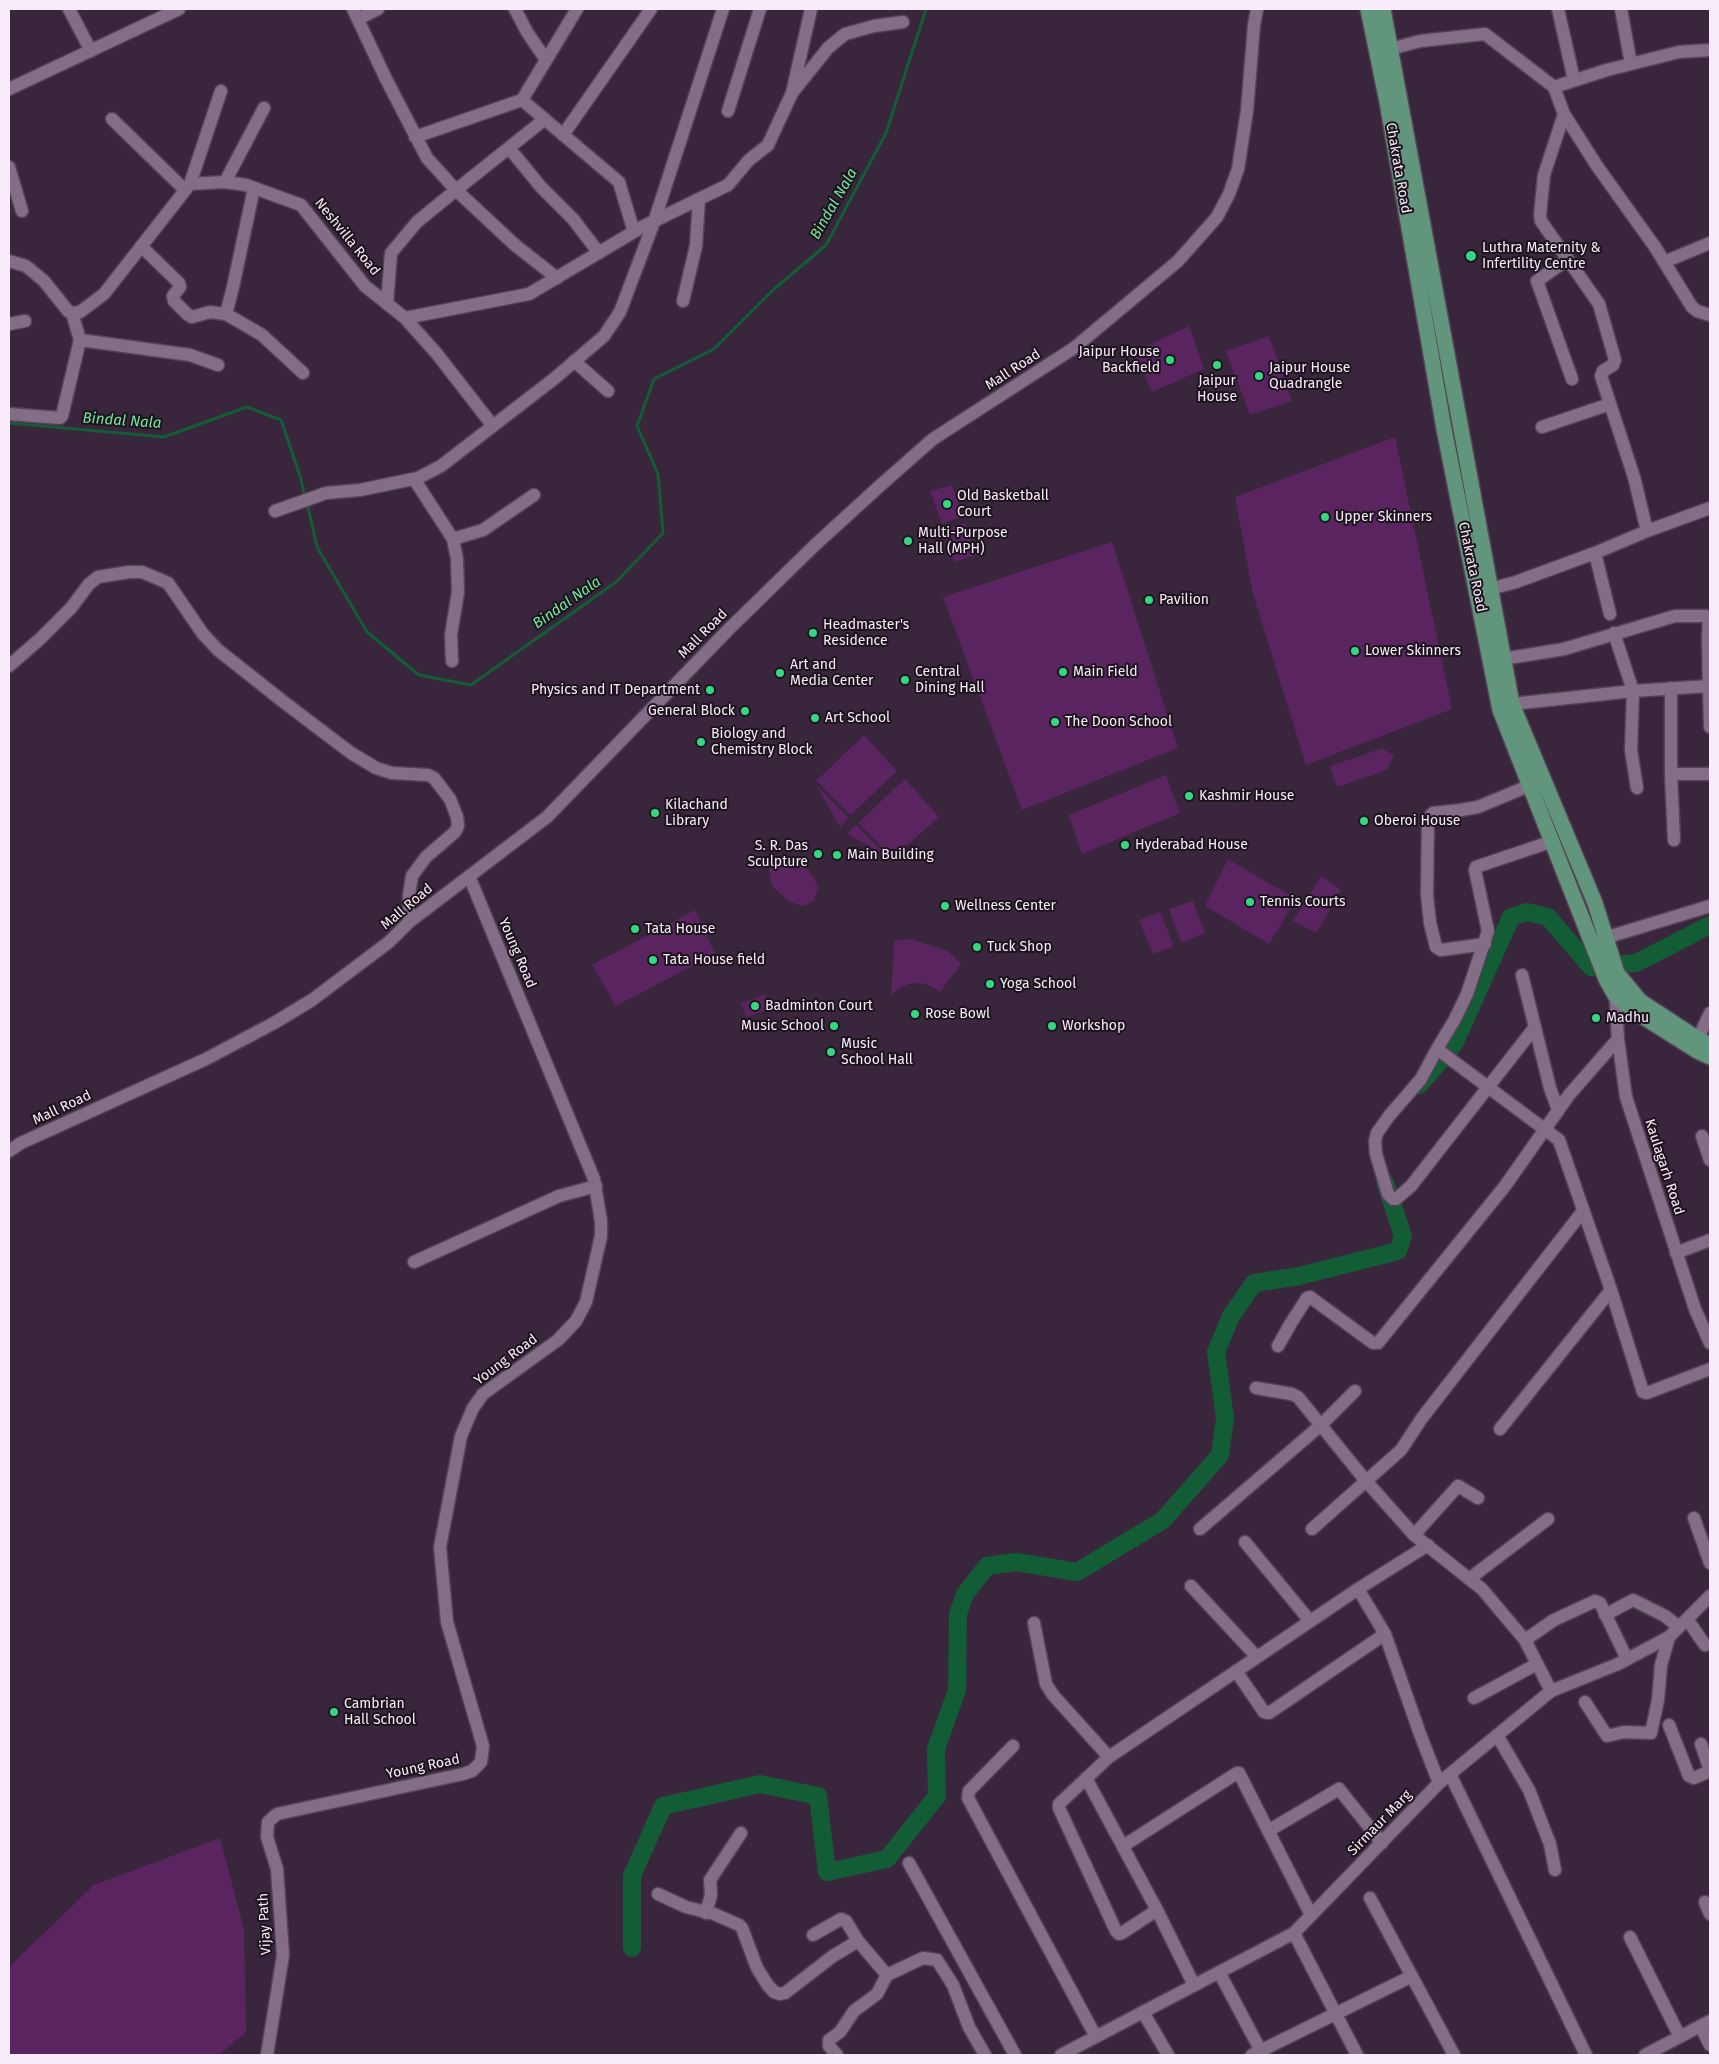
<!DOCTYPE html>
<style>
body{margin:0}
#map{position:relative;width:1719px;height:2064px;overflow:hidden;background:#39263c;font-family:"Fira Sans",sans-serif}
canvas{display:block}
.frame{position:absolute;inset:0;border:10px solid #f9ecfa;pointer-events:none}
</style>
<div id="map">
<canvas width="1719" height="2064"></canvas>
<div class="frame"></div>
</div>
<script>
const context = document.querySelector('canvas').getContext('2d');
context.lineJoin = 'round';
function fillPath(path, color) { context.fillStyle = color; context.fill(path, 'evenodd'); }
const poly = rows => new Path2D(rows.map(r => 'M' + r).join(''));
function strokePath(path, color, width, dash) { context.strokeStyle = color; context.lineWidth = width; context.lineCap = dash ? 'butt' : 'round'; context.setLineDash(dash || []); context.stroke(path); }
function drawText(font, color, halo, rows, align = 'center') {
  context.font = font + ' "Fira Sans",sans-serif'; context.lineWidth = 4; context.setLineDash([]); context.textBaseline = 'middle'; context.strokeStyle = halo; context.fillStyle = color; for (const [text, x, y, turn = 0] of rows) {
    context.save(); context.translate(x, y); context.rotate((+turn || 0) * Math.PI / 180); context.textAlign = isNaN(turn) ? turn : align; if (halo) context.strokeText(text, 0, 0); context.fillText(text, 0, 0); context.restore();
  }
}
fillPath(poly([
 [1189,326,1204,369,1152,392,1134,352],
 [1269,336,1292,401,1250,415,1226,351],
 [1395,437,1452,709,1306,765,1253,594,1235,497],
 [952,485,963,516,942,524,930,491],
 [965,523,976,555,954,562,943,530],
 [1112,542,1178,748,1022,810,943,597],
 [864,735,897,771,851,815,816,781],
 [1383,748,1394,756,1387,770,1337,787,1330,766],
 [1166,775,1180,813,1082,854,1069,815],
 [905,779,939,817,893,858,858,823],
 [816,785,849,818,840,827],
 [856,825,889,857,847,834],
 [785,856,797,859,813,876,818,888,814,901,803,906,788,901,772,886,769,871,774,859],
 [1228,859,1296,899,1269,944,1205,906],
 [1321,876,1341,890,1316,933,1293,921],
 [1193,901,1205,933,1181,943,1169,909],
 [695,910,715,954,616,1006,592,965],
 [1160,912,1174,946,1153,954,1139,920],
 [910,939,948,951,961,964,940,992,931,986,920,983,909,984,899,988,891,996,894,941],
 [765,995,770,1009,746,1017,741,1003],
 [220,1838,244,1929,246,2032,219,2055,9,2055,9,1967,94,1885]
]), '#592460');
strokePath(poly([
 [9,423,164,437,247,407,281,420,300,476,305,497],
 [307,503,317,547,367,632,419,675,471,685,616,582,663,533,658,474,637,426,654,379,714,349,773,290,826,245,886,133,926,9]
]), '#125d35', 3);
strokePath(poly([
 [1623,964,1636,963,1710,925],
 [1450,1049,1455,1042,1511,917,1527,912,1548,917,1591,967,1596,967],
 [1419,1085,1440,1061],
 [632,1948,632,1876,663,1806,760,1784,818,1796,827,1872,887,1859,937,1796,936,1749,957,1690,958,1614,965,1594,987,1566,1016,1562,1077,1572,1163,1520,1220,1455,1225,1418,1216,1352,1231,1316,1254,1283,1299,1276,1398,1251,1403,1236,1385,1182]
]), '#125d35', 18);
const minor = poly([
 [69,9,91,51],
 [353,9,386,79,427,158,456,190,545,119],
 [515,9,527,32,546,60],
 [1558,9,1574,80],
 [1621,9,1631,64],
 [358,19,378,9],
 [1390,49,1420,41,1485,34,1554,87],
 [1710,50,1679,52,1607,70,1554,87,1564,114,1597,166,1655,247,1692,307,1697,311,1710,315],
 [9,89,179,9],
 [792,93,828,48,845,34,874,26,903,22],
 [522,100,619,182,634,232],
 [728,111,760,9],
 [112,119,185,190],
 [563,135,651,9],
 [415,137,522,100,577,9],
 [509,148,541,187,573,219,599,253],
 [9,167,22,211],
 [225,182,264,108],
 [190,184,221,91],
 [699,199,728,185,749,160,768,145,792,93,811,9],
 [141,246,179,283,180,287,173,296,174,301,187,314,192,317,210,312,226,314,233,287,254,188],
 [1568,259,1537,281,1572,379],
 [9,261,26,266,44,281,68,311,72,313,80,312,104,294,190,184,225,182,246,185,301,205,365,286,405,318,529,294,642,227,699,199,696,246,683,301],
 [1664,262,1710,243],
 [387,304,391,253,417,222,456,190,515,245,557,278],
 [226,314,262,335,303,373],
 [405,318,437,354,493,426],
 [9,324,25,321],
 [80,340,190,355,218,365],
 [574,361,608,391],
 [9,414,60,418,62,416,80,340,72,313],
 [1542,427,1610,404],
 [414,479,453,539,457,559,458,592,451,635,452,661],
 [275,511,326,493,360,490,418,478,441,466,555,378,604,336,620,312,654,222,723,9],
 [1647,531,1710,508],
 [453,539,483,530,534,495],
 [1595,553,1610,614],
 [1482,591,1516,582,1595,553,1647,531,1634,477,1601,376,1603,371,1613,365,1615,360,1599,304,1541,221,1540,215,1544,175,1564,114],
 [1614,633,1633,691,1631,750,1637,788],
 [1503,659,1564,649,1675,616,1707,616,1709,617,1708,641,1710,727],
 [9,666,41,638,71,608,89,584,98,577,129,572,142,572,168,583,203,634,218,650,285,703,351,753,376,768,392,773,428,775,434,778,450,799,457,817,458,826,455,832,426,857,412,876,409,895,409,922],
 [1671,688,1671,774,1710,774],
 [1512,704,1633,691,1709,686],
 [1671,774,1674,840],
 [1553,841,1476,867,1475,870,1488,931,1467,994,1455,1019,1437,1049,1559,1140,1611,1290,1643,1392,1647,1393,1710,1369],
 [1598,940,1710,906],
 [1485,944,1441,950,1436,947,1430,923,1427,895,1428,819,1433,813,1461,810,1478,807,1531,785],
 [1522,975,1550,1088,1558,1110],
 [1615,988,1618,1039,1626,1097,1695,1309,1710,1343],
 [1698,1039,1710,1013],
 [1437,1049,1421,1079,1389,1116,1377,1133,1375,1141,1376,1154,1388,1194,1393,1199,1396,1199,1411,1186,1535,1027],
 [1702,1136,1710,1160],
 [9,1151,21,1143,206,1059,274,1023,312,1000,389,942,409,922,547,817,728,630,815,545,883,483,933,439,1074,348,1178,261,1217,217,1229,194,1238,169,1247,111,1254,25,1257,9],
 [1676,1253,1710,1240],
 [414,1262,559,1196,596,1186],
 [1278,1346,1291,1323,1307,1298,1310,1297,1373,1343,1378,1343,1505,1186,1569,1095,1618,1039],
 [1256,1388,1292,1394,1298,1397,1366,1481,1414,1535,1482,1589,1525,1640,1551,1691],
 [1500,1429,1611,1290],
 [1694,1518,1710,1563],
 [1200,1529,1321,1425,1355,1391],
 [1312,1529,1401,1450,1422,1418,1583,1211],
 [1414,1535,1458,1486,1478,1498],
 [1245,1542,1310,1621],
 [1469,1579,1548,1519],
 [1191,1586,1257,1657],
 [1358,1589,1385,1634,1420,1734,1439,1783],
 [1605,1615,1633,1600,1665,1616,1679,1627],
 [1687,1619,1705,1645],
 [1034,1623,1046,1684,1053,1695,1109,1757],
 [1525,1640,1554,1620,1595,1601,1600,1603,1627,1659],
 [1236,1671,1264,1712,1269,1713,1385,1634],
 [1474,1698,1537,1664],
 [1585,1702,1607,1736,1624,1732,1651,1733,1658,1700,1661,1665,1669,1637],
 [1669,1725,1689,1776,1694,1778,1710,1771],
 [1497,1735,1529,1790,1550,1844,1555,1870],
 [1701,1744,1710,1770],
 [1013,1746,969,1791,968,1798,1096,2037],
 [1450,1774,1586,2055],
 [1086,1778,1157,1910,1194,1985],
 [1268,1831,1339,1789,1382,1843],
 [1123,1846,1237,1773,1239,1773,1311,1915],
 [909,1863,1015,2055],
 [658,1894,686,1907,714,1914,739,1925,742,1928,757,1968,767,1984,774,1992,780,1994,785,1993,833,1956,858,1941,887,1975,923,1958,937,1960,953,1985,969,2027,985,2055],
 [1370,1898,1454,2055],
 [1705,1902,1710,1914],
 [1157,1910,1122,1933,1119,1934,1116,1931,1059,1808,1059,1804,1109,1757,1358,1589,1428,1545],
 [706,1913,711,1895,710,1880,741,1833],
 [1294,1933,1357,2055],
 [813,1935,841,1919,846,1921,858,1941],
 [1630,1937,1680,2037],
 [1219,1972,1263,2055],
 [1143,2012,1168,2055],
 [1701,2027,1710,2045],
 [267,2055,283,1955,277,1869,267,1837,268,1822,277,1814,463,1774,472,1771,481,1762,483,1746,447,1622,440,1547,461,1436,473,1408,483,1394,558,1340,576,1321,586,1302,601,1236,601,1221,594,1179,469,876],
 [837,2055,829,2046,829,2040,840,2032,854,2011,877,1994,887,1975],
 [1061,2055,1294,1933,1439,1783,1551,1691,1618,1664,1669,1637,1710,1596],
 [1252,2055,1412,1976],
 [1645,2055,1710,2021]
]);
const major = poly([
 [1368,9,1387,102,1444,429,1500,710,1606,979,1615,995,1637,1013,1697,1051,1710,1057],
 [1383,9,1512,704,1595,903,1617,973,1640,1001,1698,1039,1710,1045]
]);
strokePath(minor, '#544357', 15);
strokePath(major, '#544357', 18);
strokePath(minor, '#846e87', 12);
strokePath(major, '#62967c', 15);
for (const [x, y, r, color] of [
 [1471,256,6,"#35d881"],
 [1170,360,5,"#35d881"],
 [1217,365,5,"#35d881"],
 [1259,376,5,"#35d881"],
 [947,504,5,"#35d881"],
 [1325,517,5,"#35d881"],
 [908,541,5,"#35d881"],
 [1149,600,5,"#35d881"],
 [813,633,5,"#35d881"],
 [1355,651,5,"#35d881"],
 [1063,672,5,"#35d881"],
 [780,673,5,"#35d881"],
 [905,680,5,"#35d881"],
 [710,690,5,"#35d881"],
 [745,711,5,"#35d881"],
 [815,718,5,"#35d881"],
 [1055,722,5,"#35d881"],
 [701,742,5,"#35d881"],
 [1189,796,5,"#35d881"],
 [655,813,5,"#35d881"],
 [1364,821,5,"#35d881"],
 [1125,845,5,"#35d881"],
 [818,854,5,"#35d881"],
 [837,855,5,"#35d881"],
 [1250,902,5,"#35d881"],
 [945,906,5,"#35d881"],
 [635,929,5,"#35d881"],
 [977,947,5,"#35d881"],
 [653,960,5,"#35d881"],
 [990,984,5,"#35d881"],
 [755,1006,5,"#35d881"],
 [915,1014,5,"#35d881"],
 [1596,1018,5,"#35d881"],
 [834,1026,5,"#35d881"],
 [1052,1026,5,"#35d881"],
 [831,1052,5,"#35d881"],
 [334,1712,5,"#35d881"]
]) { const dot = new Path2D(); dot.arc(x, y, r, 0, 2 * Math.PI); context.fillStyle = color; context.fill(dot); strokePath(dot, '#1c131d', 2); }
drawText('14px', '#f9ecfa', '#1c131d', [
 ["Chakrata Road",1398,168,80],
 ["Neshvilla Road",347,237,51],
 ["Mall Road",1013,370,-33],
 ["Chakrata Road",1472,567,78],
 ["Mall Road",703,634,-45],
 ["Mall Road",407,907,-40],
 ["Young Road",517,953,67],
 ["Mall Road",62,1108,-25],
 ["Kaulagarh Road",1664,1167,72],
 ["Young Road",506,1360,-37],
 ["Young Road",423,1767,-12],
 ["Sirmaur Marg",1380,1823,-46],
 ["Vijay Path",265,1924,-93]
]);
drawText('14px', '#f9ecfa', '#1c131d', [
 ["Luthra Maternity &",1482,248],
 ["Infertility Centre",1482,264],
 ["Jaipur House",1160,352,"right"],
 ["Backfield",1160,368,"right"],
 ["Jaipur House",1269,368],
 ["Quadrangle",1269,384],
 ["Jaipur",1217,381,"center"],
 ["House",1217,397,"center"],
 ["Old Basketball",957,496],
 ["Court",957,512],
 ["Upper Skinners",1335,517],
 ["Multi-Purpose",918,533],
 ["Hall (MPH)",918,549],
 ["Pavilion",1159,600],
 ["Headmaster's",823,625],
 ["Residence",823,641],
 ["Lower Skinners",1365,651],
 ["Art and",790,665],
 ["Media Center",790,681],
 ["Central",915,672],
 ["Dining Hall",915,688],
 ["Main Field",1073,672],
 ["Physics and IT Department",700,690,"right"],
 ["General Block",735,711,"right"],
 ["Art School",825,718],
 ["The Doon School",1065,722],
 ["Biology and",711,734],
 ["Chemistry Block",711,750],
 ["Kashmir House",1199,796],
 ["Kilachand",665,805],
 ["Library",665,821],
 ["Oberoi House",1374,821],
 ["Hyderabad House",1135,845],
 ["S. R. Das",808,846,"right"],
 ["Sculpture",808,862,"right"],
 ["Main Building",847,855],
 ["Tennis Courts",1260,902],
 ["Wellness Center",955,906],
 ["Tata House",645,929],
 ["Tuck Shop",987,947],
 ["Tata House field",663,960],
 ["Yoga School",1000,984],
 ["Badminton Court",765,1006],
 ["Rose Bowl",925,1014],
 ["Madhu",1606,1018],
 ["Music School",824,1026,"right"],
 ["Workshop",1062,1026],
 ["Music",841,1044],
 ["School Hall",841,1060],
 ["Cambrian",344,1704],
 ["Hall School",344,1720]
], 'left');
drawText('italic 15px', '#71e99f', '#1c131d', [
 ["Bindal Nala",834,204,-60],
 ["Bindal Nala",122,421,4],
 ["Bindal Nala",567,603,-35]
]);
</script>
